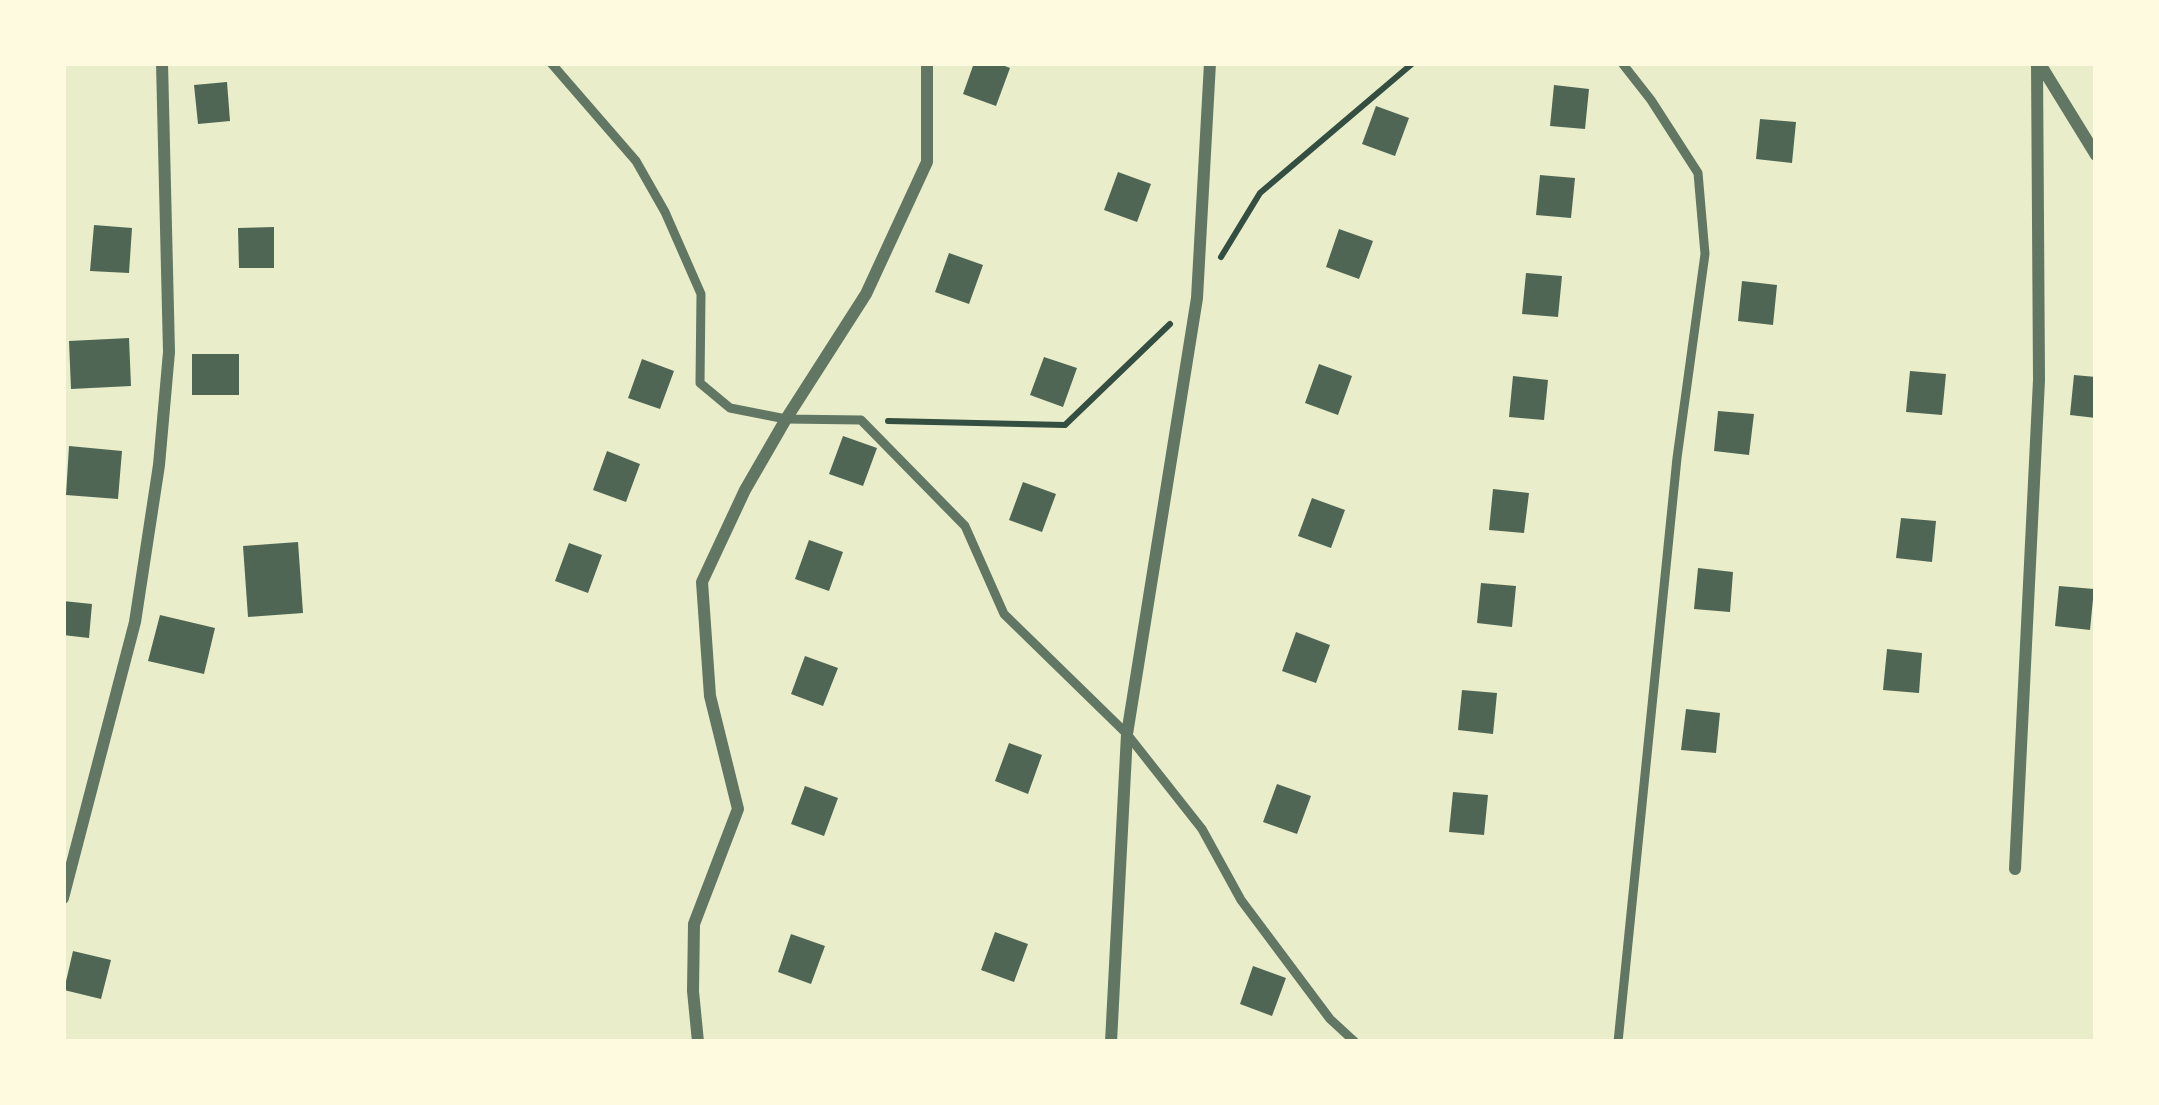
<!DOCTYPE html>
<style>
body{margin:0}
#map{position:relative;width:2159px;height:1105px;overflow:hidden;background:#e9edc9;font-family:"Exo 2",sans-serif}
canvas{display:block}
.frame{position:absolute;inset:0;border:66px solid #fefae0;pointer-events:none}
</style>
<div id="map">
<canvas width="2159" height="1105"></canvas>
<div class="frame"></div>
</div>
<script>
const context = document.querySelector('canvas').getContext('2d');
context.lineJoin = 'round';
function fillPath(path, color) { context.fillStyle = color; context.fill(path, 'evenodd'); }
const poly = rows => new Path2D(rows.map(r => 'M' + r).join(''));
function strokePath(path, color, width, dash) { context.strokeStyle = color; context.lineWidth = width; context.lineCap = dash ? 'butt' : 'round'; context.setLineDash(dash || []); context.stroke(path); }
fillPath(poly([
 [974,63,997,63,1010,68,996,106,963,94],
 [227,82,230,121,198,124,194,85],
 [1554,85,1589,89,1585,129,1550,126],
 [1376,106,1409,118,1395,156,1362,144],
 [1760,119,1796,122,1792,163,1756,159],
 [1118,172,1151,184,1137,222,1104,210],
 [1540,175,1575,178,1571,218,1536,215],
 [94,225,132,228,129,273,90,271],
 [274,227,274,268,239,268,238,228],
 [1339,229,1373,241,1359,279,1326,267],
 [949,253,983,265,969,304,935,292],
 [1526,273,1562,276,1558,317,1522,314],
 [1742,281,1777,285,1773,325,1738,321],
 [129,338,131,386,71,389,69,341],
 [192,354,239,354,239,395,192,395],
 [1044,357,1077,368,1063,407,1030,395],
 [642,359,674,371,660,409,628,398],
 [1319,364,1352,376,1338,415,1305,403],
 [1910,371,1946,374,1942,415,1906,412],
 [2074,375,2096,377,2096,418,2070,415],
 [1513,376,1548,380,1544,420,1509,417],
 [1718,411,1754,414,1749,455,1714,451],
 [843,436,877,448,863,486,829,474],
 [69,446,122,451,118,499,66,495],
 [607,451,640,464,626,502,593,490],
 [1023,482,1056,494,1042,532,1009,520],
 [1493,489,1529,493,1524,533,1489,530],
 [1312,498,1345,510,1331,548,1298,536],
 [1901,518,1936,521,1932,562,1896,558],
 [809,540,843,552,829,591,795,579],
 [298,542,303,613,248,617,243,546],
 [569,543,602,555,588,593,555,581],
 [1698,568,1733,572,1730,612,1694,609],
 [1481,583,1516,586,1512,627,1477,623],
 [2059,586,2094,589,2090,630,2055,626],
 [63,601,92,604,89,638,63,635],
 [160,615,215,628,204,674,148,661],
 [1296,632,1330,645,1316,683,1282,671],
 [1887,649,1922,653,1919,693,1883,690],
 [805,656,838,668,823,706,791,694],
 [1462,690,1497,693,1493,734,1458,730],
 [1686,709,1720,713,1716,753,1681,750],
 [1009,743,1042,755,1028,794,995,781],
 [1277,784,1311,796,1297,834,1263,822],
 [805,786,838,798,824,836,791,824],
 [1453,792,1488,795,1484,835,1449,832],
 [995,932,1028,944,1014,982,981,970],
 [791,934,825,946,811,984,778,972],
 [73,951,111,960,101,999,64,990],
 [1253,966,1286,978,1272,1016,1240,1004]
]), '#4f6655');
strokePath(poly([
 [1221,257,1260,193,1413,63],
 [888,421,1065,425,1170,324]
]), '#344e41', 6);
strokePath(poly([
 [551,63,636,161,665,212,701,294,700,383,730,408,786,419,861,420,965,526,1004,614,1127,734,1202,829,1241,900,1330,1019,1355,1042],
 [1618,1042,1677,458,1705,254,1698,173,1651,100,1622,63]
]), '#617663', 9);
strokePath(poly([
 [2040,64,2096,155],
 [2015,869,2039,380,2037,63],
 [63,898,135,622,159,465,169,352,162,63],
 [698,1042,693,991,694,924,738,809,710,696,702,582,745,490,786,419,866,294,927,162,927,63],
 [1111,1042,1127,734,1197,298,1210,63]
]), '#617663', 12);
</script>
